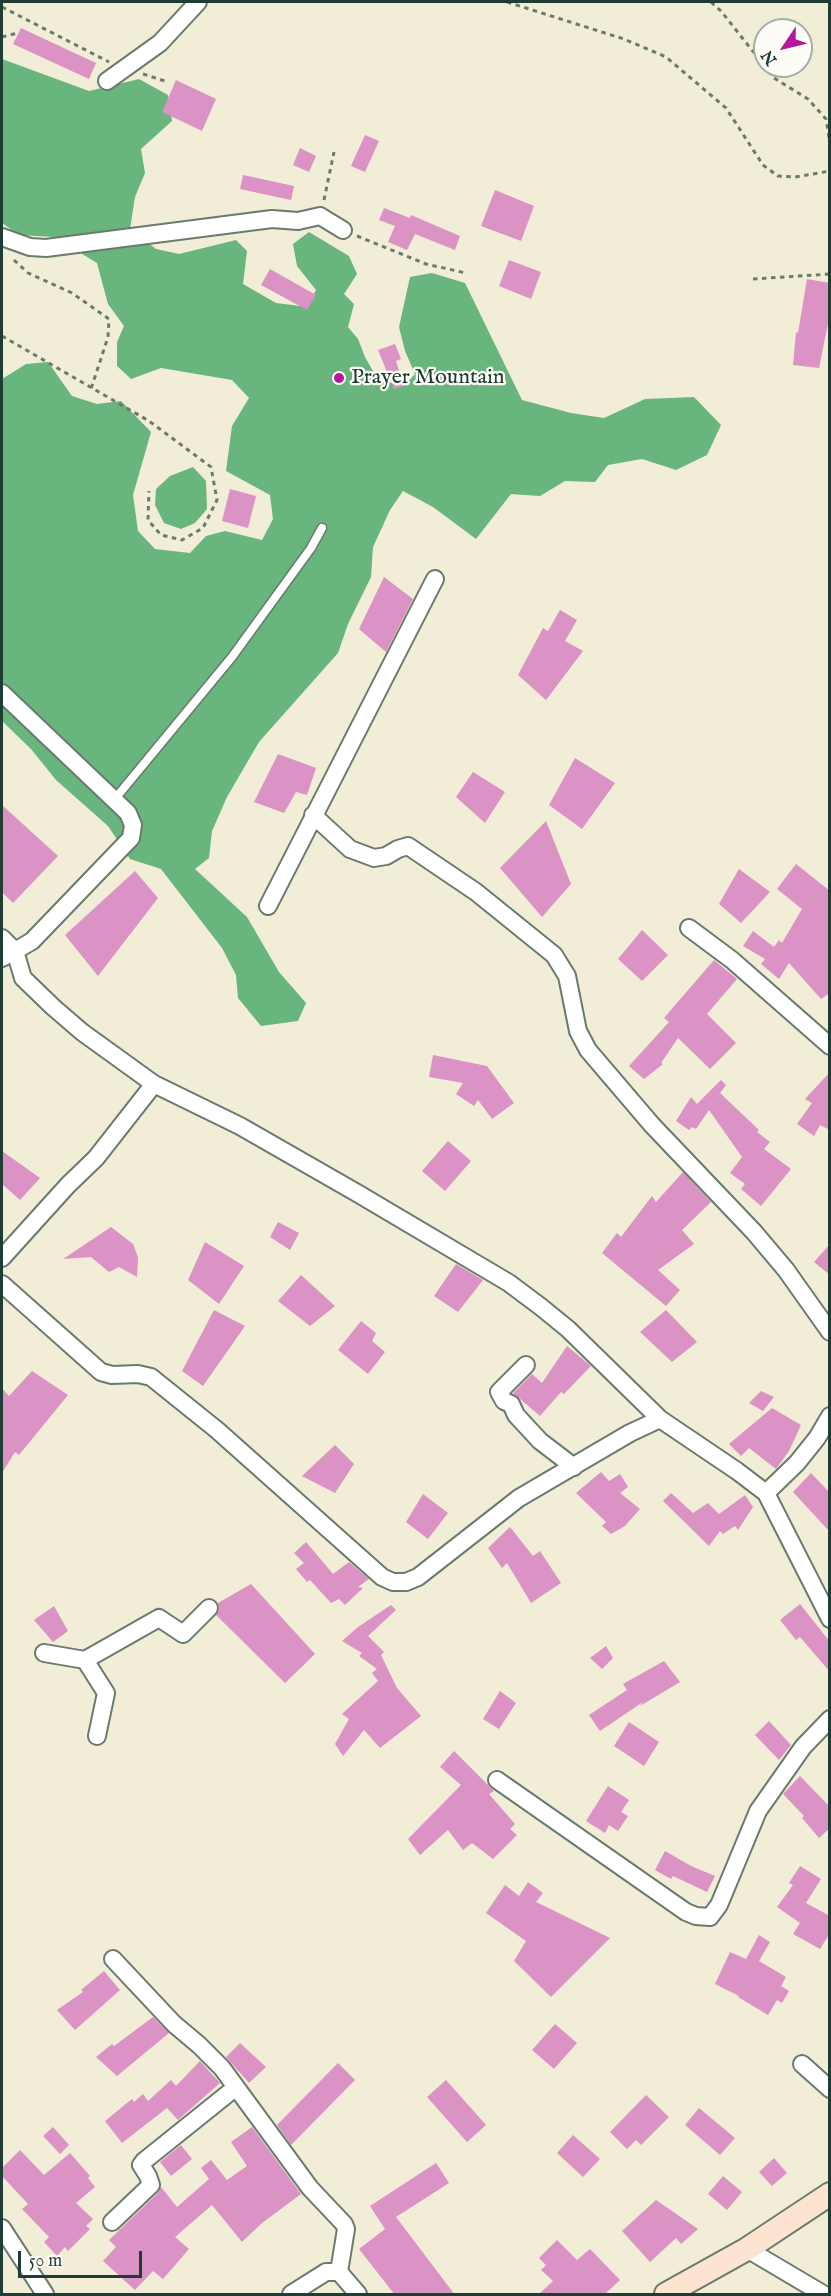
<!DOCTYPE html>
<style>
body{margin:0}
#map{position:relative;width:831px;height:2296px;overflow:hidden;background:#f1edd7;font-family:"IM FELL English",serif}
canvas{display:block}
.frame{position:absolute;inset:0;border:3px solid #1f3d34;pointer-events:none}
.north{position:absolute;left:753px;top:18px;width:60px;height:60px;box-sizing:border-box;background:#fdfcf7;border:2px solid #a4b0a9;border-radius:50%;rotate:235deg;font-size:16px;font-weight:700;line-height:24px;text-align:center;color:#1f3d34}
.north::after{content:'';display:block;margin:auto;width:21px;height:27px;background:#b5179e;clip-path:polygon(50% 0,100% 100%,50% 72%,0 100%)}
.scale{position:absolute;left:18px;top:2251px;width:124px;height:27px;box-sizing:border-box;border:3px solid #1f3d34;border-top:0;padding-left:8px;font-size:18px;line-height:21px;white-space:nowrap;color:#1f3d34;-webkit-text-stroke:4px #fdfcf7;paint-order:stroke}
</style>
<div id="map">
<canvas width="831" height="2296"></canvas>
<div class="frame"></div>
<div class="north">N</div>
<div class="scale">50 m</div>
</div>
<script>
const context = document.querySelector('canvas').getContext('2d');
context.lineJoin = 'round';
function fillPath(path, color) { context.fillStyle = color; context.fill(path, 'evenodd'); }
const poly = rows => new Path2D(rows.map(r => 'M' + r).join(''));
function strokePath(path, color, width, dash) { context.strokeStyle = color; context.lineWidth = width; context.lineCap = dash ? 'butt' : 'round'; context.setLineDash(dash || []); context.stroke(path); }
function drawText(font, color, halo, rows, align = 'center') {
  context.font = font + ' "IM FELL English",serif'; context.lineWidth = 4.5; context.setLineDash([]); context.textBaseline = 'middle'; context.strokeStyle = halo; context.fillStyle = color; for (const [text, x, y, turn = 0] of rows) {
    context.save(); context.translate(x, y); context.rotate((+turn || 0) * Math.PI / 180); context.textAlign = isNaN(turn) ? turn : align; if (halo) context.strokeText(text, 0, 0); context.fillText(text, 0, 0); context.restore();
  }
}
fillPath(poly([
 [2,59,89,91,139,79,168,95,172,121,141,149,145,173,135,197,130,229,156,249,179,254,236,240,247,251,243,284,276,303,308,307,316,290,297,266,293,244,309,232,349,256,357,274,344,294,354,304,348,327,358,339,365,357,378,380,405,385,415,374,405,351,399,327,410,277,432,273,465,283,522,400,571,413,604,418,645,399,694,397,721,425,707,455,676,470,642,459,608,465,595,482,565,481,540,496,511,494,476,539,433,507,403,491,390,510,373,547,371,577,348,624,338,653,259,742,227,797,212,831,209,858,195,869,247,917,279,972,306,1003,298,1021,261,1026,238,998,236,975,222,948,161,869,130,859,108,826,56,780,31,749,2,721,2,379,26,364,48,362,72,396,97,404,121,401,151,432,133,495,138,531,155,549,190,553,206,536,225,531,262,540,273,519,270,495,226,471,232,426,249,398,232,380,161,368,131,379,117,366,117,342,124,326,108,304,97,263,54,237,19,235,2,223],
 [193,467,206,481,207,509,195,523,181,529,164,523,155,505,156,489,170,476]
]), '#68b57e');
fillPath(poly([
 [21,28,96,63,89,79,13,44],
 [176,80,216,99,202,131,162,112],
 [365,135,379,141,365,172,351,166],
 [300,148,316,156,309,172,293,165],
 [243,175,294,186,291,200,240,189],
 [495,190,534,206,521,241,481,226],
 [384,208,410,218,411,215,460,236,455,250,415,234,407,250,388,242,395,226,379,220],
 [509,260,541,272,531,299,499,286],
 [270,269,316,295,307,310,261,285],
 [807,279,830,283,830,314,819,368,793,365,796,332,798,333],
 [395,344,401,359,396,361,404,386,394,389,378,350],
 [230,489,256,496,248,528,222,521],
 [384,577,413,599,386,652,359,629],
 [560,610,577,620,565,641,583,651,546,700,518,675,543,628,548,631],
 [278,754,316,768,307,795,296,792,284,813,254,802],
 [575,758,615,783,582,829,549,805],
 [473,772,505,792,485,823,456,797],
 [2,805,58,856,13,903,2,892],
 [546,821,571,884,542,917,500,868],
 [796,864,830,891,830,993,821,999,789,963,779,979,761,964,765,959,743,946,753,931,774,947,779,940,782,943,802,909,777,889],
 [739,869,770,892,741,923,719,904],
 [135,871,158,898,98,976,65,935],
 [642,930,668,955,642,981,618,959],
 [714,960,737,979,707,1014,736,1043,710,1069,678,1038,661,1063,663,1064,644,1079,629,1066,669,1022,664,1018],
 [433,1055,487,1066,514,1103,492,1119,478,1100,474,1106,456,1094,463,1083,429,1077],
 [830,1072,830,1130,820,1125,814,1136,797,1124,812,1103,805,1099],
 [721,1080,726,1085,720,1093,759,1130,757,1132,770,1142,764,1149,791,1169,761,1206,741,1189,745,1184,730,1173,742,1157,709,1110,696,1129,692,1127,689,1130,676,1121,691,1097,697,1104],
 [448,1141,471,1161,445,1191,422,1171],
 [2,1151,40,1178,20,1200,2,1184],
 [683,1172,711,1202,682,1230,694,1244,658,1270,680,1290,666,1306,602,1253,617,1233,621,1237,652,1196,656,1202],
 [278,1222,299,1233,290,1250,270,1237],
 [111,1227,133,1244,138,1257,137,1277,119,1267,109,1272,91,1257,63,1259],
 [205,1242,244,1266,219,1304,188,1280],
 [830,1244,830,1275,814,1262],
 [456,1264,483,1280,458,1312,434,1296],
 [301,1275,335,1306,310,1326,278,1301],
 [214,1310,245,1326,203,1386,182,1371],
 [666,1310,697,1342,672,1362,640,1332],
 [361,1321,376,1333,372,1341,385,1352,368,1374,338,1350],
 [567,1346,591,1366,564,1394,561,1392,540,1416,513,1393,532,1374,542,1383],
 [32,1371,68,1395,19,1455,15,1452,2,1473,2,1388,9,1396],
 [761,1391,774,1397,763,1411,749,1403],
 [772,1408,801,1425,789,1451,776,1469,749,1448,741,1456,729,1444],
 [335,1445,354,1464,335,1493,302,1476],
 [601,1472,609,1481,620,1474,628,1487,620,1493,640,1509,625,1526,611,1534,602,1526,606,1522,576,1493],
 [811,1473,830,1493,830,1532,793,1492],
 [671,1493,693,1513,708,1503,719,1514,745,1495,753,1507,738,1530,735,1526,723,1534,720,1531,709,1546,663,1501],
 [423,1494,448,1513,428,1539,406,1522],
 [510,1527,533,1556,540,1551,561,1583,531,1603,507,1563,502,1568,488,1548],
 [306,1542,333,1574,349,1562,369,1579,358,1587,363,1588,345,1605,339,1599,331,1603,310,1580,307,1582,296,1569,304,1563,294,1553],
 [251,1584,315,1654,285,1683,216,1615,219,1610,218,1603],
 [800,1604,830,1642,830,1672,800,1637,796,1640,780,1620],
 [391,1605,396,1610,368,1636,384,1652,381,1655,397,1688,421,1716,380,1748,364,1730,343,1756,335,1744,349,1719,342,1714,378,1681,372,1673,377,1669,359,1656,362,1653,342,1641,358,1627],
 [54,1606,68,1631,53,1642,34,1620],
 [606,1646,613,1658,602,1669,590,1658],
 [664,1661,680,1682,640,1706,643,1702,600,1731,589,1715,627,1690,623,1684],
 [500,1691,516,1703,499,1729,483,1719],
 [769,1721,791,1745,779,1760,755,1735],
 [629,1722,659,1742,644,1766,614,1746],
 [454,1751,494,1791,489,1794,515,1824,510,1829,517,1835,493,1859,472,1843,463,1850,448,1830,420,1855,408,1839,461,1785,440,1767],
 [800,1776,830,1807,830,1828,819,1838,802,1818,804,1816,783,1794],
 [608,1786,629,1800,621,1812,628,1816,618,1831,609,1825,605,1833,586,1821],
 [665,1851,691,1866,715,1876,707,1892,673,1876,671,1879,655,1870],
 [800,1866,821,1879,806,1903,830,1916,830,1933,820,1949,793,1934,800,1923,777,1907,793,1885,789,1883],
 [528,1882,543,1893,536,1902,610,1938,551,1997,514,1961,526,1941,486,1913,505,1885,519,1896],
 [759,1935,770,1942,759,1961,786,1977,781,1986,789,1991,782,2003,777,2000,768,2015,738,1997,739,1996,715,1984,730,1952,746,1959],
 [104,1971,120,1990,75,2030,57,2010,83,1992,81,1990],
 [153,2017,169,2033,117,2076,96,2057,112,2044,114,2046],
 [555,2024,577,2043,554,2069,532,2050],
 [240,2043,266,2067,249,2083,226,2057],
 [200,2061,220,2083,178,2120,167,2108,122,2143,105,2121,132,2099,134,2102,143,2094,148,2101,171,2080,176,2086],
 [338,2063,355,2080,291,2145,277,2125],
 [446,2080,486,2125,467,2142,427,2097],
 [646,2095,669,2117,641,2145,636,2140,627,2149,610,2132],
 [699,2108,735,2138,720,2155,685,2125],
 [53,2127,69,2145,60,2154,43,2136],
 [252,2127,301,2194,262,2223,242,2242,212,2205,175,2237,189,2249,163,2279,153,2271,135,2290,103,2261,116,2247,109,2240,158,2193,161,2187,177,2207,209,2179,201,2168,211,2160,227,2180,247,2166,231,2142],
 [573,2135,600,2159,583,2177,557,2153],
 [181,2145,192,2159,171,2176,160,2162],
 [20,2150,44,2175,70,2153,90,2176,88,2178,95,2187,76,2203,93,2219,86,2226,90,2229,68,2251,65,2247,57,2256,44,2242,49,2237,22,2209,28,2204,2,2176,2,2168],
 [774,2158,787,2173,772,2186,759,2172],
 [436,2163,449,2183,396,2217,455,2295,395,2295,359,2249,385,2229,370,2206],
 [723,2176,742,2192,727,2210,708,2194],
 [656,2200,698,2229,681,2244,676,2238,650,2262,622,2231],
 [557,2240,577,2260,590,2249,620,2280,604,2295,538,2295,553,2281,541,2270,546,2265,539,2258]
]), '#db92c4');
const lane = poly([
 [114,800,232,657,311,548,322,528]
]);
const street = poly([
 [107,81,160,43,198,2],
 [2,237,30,247,46,248,272,219,298,221,320,216,343,230],
 [2,693,128,813,133,825,131,838,32,941,15,951,2,938],
 [313,815,350,849,374,858,386,856,398,849,408,846,476,892,554,955,567,976,578,1031,588,1050,652,1125,754,1232,786,1270,830,1332],
 [268,906,435,579],
 [689,928,732,960,830,1046],
 [2,958,15,951,23,978,53,1007,82,1032,154,1084,240,1126,357,1193,509,1283,541,1307,568,1329,660,1419,737,1471,766,1493,830,1619],
 [2,1258,68,1185,96,1158,154,1084],
 [2,1284,101,1372,112,1375,138,1374,151,1377,161,1385,217,1430,382,1577,393,1582,406,1582,418,1577,519,1498,630,1433,660,1419],
 [526,1365,499,1392,504,1401,511,1404,516,1415,540,1441,574,1467],
 [766,1493,797,1463,817,1438,830,1416],
 [44,1653,85,1660,159,1618,183,1634,209,1608],
 [85,1660,106,1693,97,1736],
 [497,1780,686,1912,696,1916,710,1917,719,1905,758,1811,803,1747,830,1719],
 [113,1959,174,2024,199,2045,222,2068,310,2188,344,2224,346,2229,339,2272],
 [802,2064,830,2089],
 [112,2222,151,2185,148,2176,141,2165,144,2161,235,2088],
 [2,2228,45,2294],
 [747,2249,823,2294],
 [339,2272,358,2294],
 [291,2294,326,2272,339,2272]
]);
const secondary = poly([
 [666,2294,747,2249,830,2194]
]);
strokePath(lane, '#687b6d', 11);
strokePath(street, '#687b6d', 20);
strokePath(secondary, '#687b6d', 26);
strokePath(poly([
 [507,2,624,39,666,57,726,108,763,165,778,176,795,177,830,171],
 [711,2,721,11,774,78,808,99,826,119,830,143],
 [2,7,109,62],
 [2,37,18,33],
 [143,74,165,81],
 [324,200,334,152],
 [357,236,426,264,466,273],
 [14,260,28,273,72,293,109,319,108,337,91,389],
 [753,279,830,274],
 [2,336,149,421,211,467,217,500,203,528,182,540,161,535,148,520,149,491]
]), '#687b6d', 3, [4.5, 4.5]);
strokePath(lane, '#fff', 8);
strokePath(street, '#fff', 16);
strokePath(secondary, '#fde4d1', 22);
for (const [x, y, r, color] of [
 [339,378,6,"#b5179e"]
]) { const dot = new Path2D(); dot.arc(x, y, r, 0, 2 * Math.PI); context.fillStyle = color; context.fill(dot); strokePath(dot, '#fdfcf7', 2); }
drawText('22px', '#1f3d34', '#fdfcf7', [
 ["Prayer Mountain",351,378]
], 'left');
</script>
